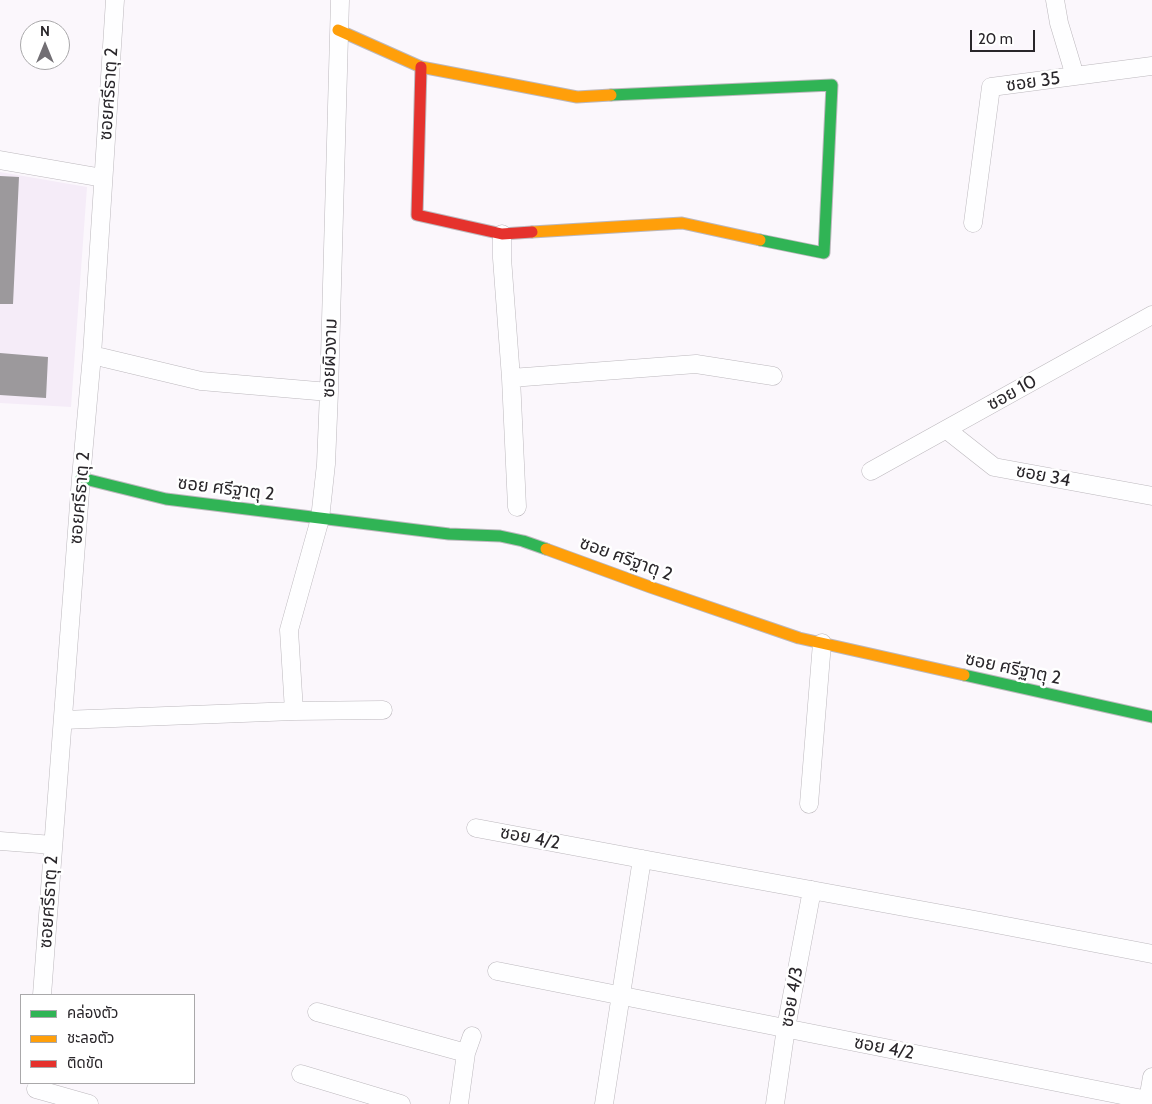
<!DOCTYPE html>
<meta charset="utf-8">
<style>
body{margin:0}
#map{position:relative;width:1152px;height:1104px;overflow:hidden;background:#fbf7fc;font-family:Cabin,"Noto Sans Thai",sans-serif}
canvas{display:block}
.legend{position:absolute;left:20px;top:994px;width:175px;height:90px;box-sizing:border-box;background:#fff;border:1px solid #a9a8aa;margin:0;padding:6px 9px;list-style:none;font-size:15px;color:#29262a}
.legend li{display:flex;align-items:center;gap:10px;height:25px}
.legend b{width:25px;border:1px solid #a9a8aa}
.north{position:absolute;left:20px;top:20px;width:50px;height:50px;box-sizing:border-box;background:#fff;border:1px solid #a9a8aa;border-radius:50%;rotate:0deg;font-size:14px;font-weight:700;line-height:20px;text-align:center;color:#29262a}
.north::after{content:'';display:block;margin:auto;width:18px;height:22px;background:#726f74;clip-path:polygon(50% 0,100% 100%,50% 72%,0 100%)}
.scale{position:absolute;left:970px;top:30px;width:65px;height:22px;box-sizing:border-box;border:2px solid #29262a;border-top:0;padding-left:6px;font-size:15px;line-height:18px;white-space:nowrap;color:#29262a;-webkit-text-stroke:4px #fff;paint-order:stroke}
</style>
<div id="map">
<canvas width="1152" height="1104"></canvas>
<ul class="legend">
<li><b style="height:6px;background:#30b455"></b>คล่องตัว</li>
<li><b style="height:6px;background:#ff9f0a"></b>ชะลอตัว</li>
<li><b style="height:6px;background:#e5322d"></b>ติดขัด</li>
</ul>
<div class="north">N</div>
<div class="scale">20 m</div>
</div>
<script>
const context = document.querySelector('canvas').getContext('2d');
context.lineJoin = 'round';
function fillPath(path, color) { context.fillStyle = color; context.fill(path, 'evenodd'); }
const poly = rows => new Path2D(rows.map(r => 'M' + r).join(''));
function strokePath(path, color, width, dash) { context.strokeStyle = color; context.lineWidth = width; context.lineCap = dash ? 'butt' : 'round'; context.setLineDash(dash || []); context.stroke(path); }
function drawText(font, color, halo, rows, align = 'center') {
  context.font = font + ' Cabin,"Noto Sans Thai",sans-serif'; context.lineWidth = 5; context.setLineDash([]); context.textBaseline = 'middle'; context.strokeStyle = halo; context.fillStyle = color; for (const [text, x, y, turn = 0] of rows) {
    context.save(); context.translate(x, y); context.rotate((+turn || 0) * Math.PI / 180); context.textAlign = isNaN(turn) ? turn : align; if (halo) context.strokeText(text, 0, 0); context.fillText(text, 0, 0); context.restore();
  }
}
fillPath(poly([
 [0,172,87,187,71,407,0,403]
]), '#f5ecf8');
fillPath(poly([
 [0,176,19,177,13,304,0,304],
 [0,353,48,357,46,398,0,395]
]), '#9c999c');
const street = poly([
 [1055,0,1059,23,1075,76],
 [0,160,103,178],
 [973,223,991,87,1152,66],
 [502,234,502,258,511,378,517,507],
 [92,355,201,381,329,392],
 [511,378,696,364,773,376],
 [947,430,994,467,1152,496],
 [871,471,1152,315],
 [294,711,289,630,320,519,326,464,329,392,340,0],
 [63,720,294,711,383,710],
 [809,804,822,643],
 [476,828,642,859,975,920,1152,954],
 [0,841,53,845],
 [497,971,1152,1101],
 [42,995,81,478,92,355,115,0],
 [317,1012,466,1053],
 [301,1074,401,1104],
 [36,1089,89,1104],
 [1148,1100,1152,1077],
 [459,1104,466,1053,472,1036],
 [604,1104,642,859],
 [775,1104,786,1028,812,890]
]);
const fast = poly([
 [611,95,832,85,824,253,760,240],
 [81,478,166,499,449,534,500,536,523,541,546,549],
 [964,675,1152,717]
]);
const slow = poly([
 [338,30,421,67,577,97,611,95],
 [532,232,682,223,760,240],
 [546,549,650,587,799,638,964,675]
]);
const jam = poly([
 [421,67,417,215,502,234,532,232]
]);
strokePath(street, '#bcb8bd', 19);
strokePath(fast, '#bcb8bd', 13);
strokePath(slow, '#bcb8bd', 13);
strokePath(jam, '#bcb8bd', 13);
strokePath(street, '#fefeff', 18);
strokePath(fast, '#30b455', 11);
strokePath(slow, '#ff9f0a', 11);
strokePath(jam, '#e5322d', 11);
drawText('18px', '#29262a', '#fff', [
 ["ซอย 35",1033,82,-8],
 ["ซอยศรีธาตุ 2",109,94,-86],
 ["ซอยผิวงาม",330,358,-88],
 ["ซอย 10",1012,393,-29],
 ["ซอย 34",1043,476,11],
 ["ซอย ศรีฐาตุ 2",226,489,7],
 ["ซอยศรีธาตุ 2",80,498,-85],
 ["ซอย ศรีฐาตุ 2",626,559,20],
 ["ซอย ศรีฐาตุ 2",1013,669,12],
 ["ซอย 4/2",530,838,11],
 ["ซอยศรีธาตุ 2",49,902,-86],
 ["ซอย 4/3",792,997,-80],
 ["ซอย 4/2",884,1048,11]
]);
</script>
